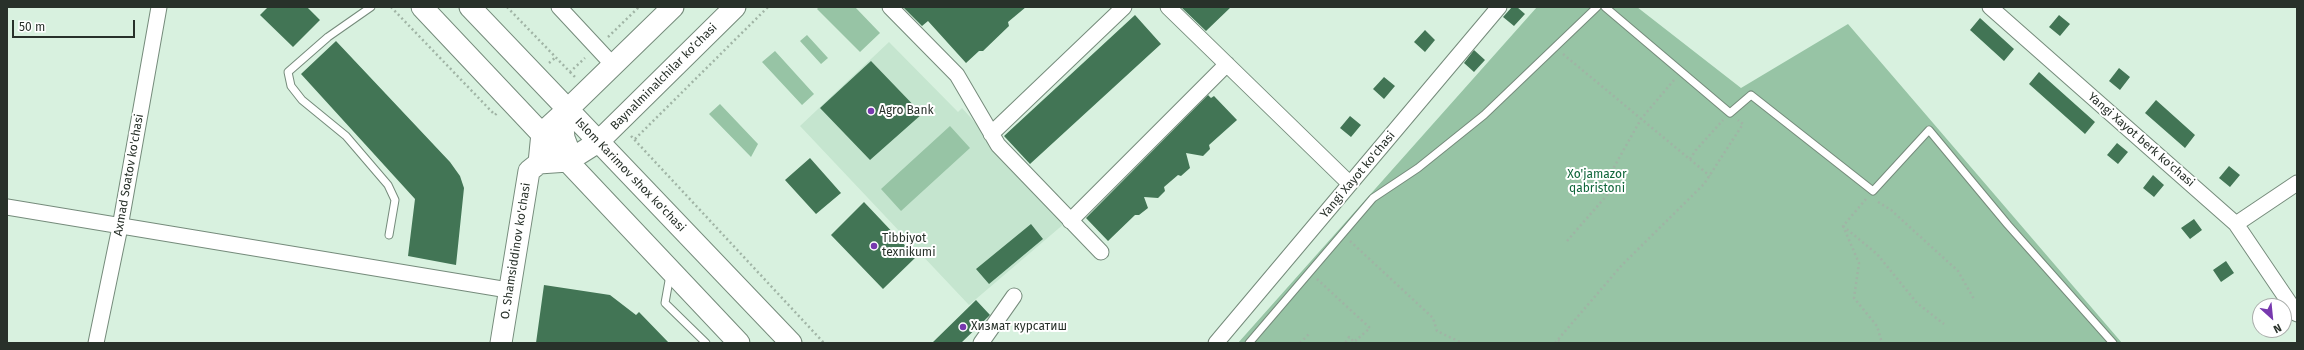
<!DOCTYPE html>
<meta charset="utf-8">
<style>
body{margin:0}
#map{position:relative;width:2304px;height:350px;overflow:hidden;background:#d8f1df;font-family:"Fira Sans",sans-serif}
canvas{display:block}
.frame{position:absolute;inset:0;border:8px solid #28312a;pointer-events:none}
.north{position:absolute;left:2252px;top:298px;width:40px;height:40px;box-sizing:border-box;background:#fff;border:1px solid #a9adaa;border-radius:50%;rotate:153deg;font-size:11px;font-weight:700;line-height:16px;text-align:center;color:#28312a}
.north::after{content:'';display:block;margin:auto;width:14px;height:18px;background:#7739ae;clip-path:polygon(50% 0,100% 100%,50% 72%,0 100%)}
.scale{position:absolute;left:12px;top:20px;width:123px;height:18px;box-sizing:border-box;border:2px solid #28312a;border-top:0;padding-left:5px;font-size:12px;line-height:14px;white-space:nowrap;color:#28312a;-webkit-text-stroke:3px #fff;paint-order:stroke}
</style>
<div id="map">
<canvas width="2304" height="350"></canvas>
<div class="frame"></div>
<div class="north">N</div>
<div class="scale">50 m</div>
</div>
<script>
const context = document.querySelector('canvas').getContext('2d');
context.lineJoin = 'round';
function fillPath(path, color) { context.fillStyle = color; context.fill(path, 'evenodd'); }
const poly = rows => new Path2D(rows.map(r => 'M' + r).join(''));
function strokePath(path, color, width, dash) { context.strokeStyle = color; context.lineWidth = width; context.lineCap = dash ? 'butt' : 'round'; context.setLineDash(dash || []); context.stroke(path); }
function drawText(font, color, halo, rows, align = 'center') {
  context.font = font + ' "Fira Sans",sans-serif'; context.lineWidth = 4; context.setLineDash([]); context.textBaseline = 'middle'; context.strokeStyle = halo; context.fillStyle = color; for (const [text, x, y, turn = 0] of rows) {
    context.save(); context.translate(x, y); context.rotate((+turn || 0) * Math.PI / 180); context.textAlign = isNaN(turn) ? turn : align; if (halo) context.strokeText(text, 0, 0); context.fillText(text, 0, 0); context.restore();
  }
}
fillPath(poly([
 [889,42,958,112,962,108,1065,223,969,305,800,126]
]), '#c5e5cf');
fillPath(poly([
 [819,7,855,7,880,33,860,52,817,9],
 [1537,7,1637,7,1741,88,1848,24,2122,343,1238,343],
 [807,35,828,58,821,64,800,41],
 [775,51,814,94,802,105,762,62],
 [720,104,758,144,751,157,709,114],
 [950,126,970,148,901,211,881,189]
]), '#97c4a5');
fillPath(poly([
 [268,7,307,7,320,20,293,47,260,15],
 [903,7,1026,7,1008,22,1009,26,983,51,979,51,966,63,928,21,922,26],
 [1181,7,1231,7,1206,31],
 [1512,7,1517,7,1525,14,1514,26,1503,17],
 [1135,15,1161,44,1030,164,1004,136],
 [2059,15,2070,24,2060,36,2049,27],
 [1980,18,2014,49,2004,61,1970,30],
 [1425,30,1435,40,1425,52,1414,42],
 [336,41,450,162,460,176,464,188,456,265,408,256,415,199,301,74],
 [1474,50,1485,60,1474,72,1464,63],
 [871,61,922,114,870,160,820,108],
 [2119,68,2130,77,2120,90,2109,81],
 [2039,72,2095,122,2085,134,2029,84],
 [1384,77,1395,86,1384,99,1373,89],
 [1208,95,1211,98,1214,96,1237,120,1209,145,1210,149,1203,156,1186,153,1190,168,1181,176,1178,175,1164,187,1165,191,1158,198,1144,197,1148,208,1139,215,1135,215,1108,241,1086,218],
 [2156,100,2195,135,2185,148,2145,113],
 [1350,116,1361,125,1351,137,1340,128],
 [2117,143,2128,152,2118,164,2107,155],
 [810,158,841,193,816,214,785,180],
 [2229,166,2240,175,2230,187,2219,178],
 [2153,175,2164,185,2154,197,2143,188],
 [864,202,916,257,883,289,831,235],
 [2194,219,2202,230,2190,239,2181,228],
 [1031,224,1043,239,989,284,976,269],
 [2226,261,2234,273,2221,282,2213,270],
 [544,285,610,295,636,315,639,312,669,343,536,343],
 [976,300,990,315,988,317,961,343,932,343]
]), '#427555');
const lane = poly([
 [371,7,328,37,288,72,291,86,302,100,346,136,388,185,395,200,389,235],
 [1605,7,1730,113,1751,95,1873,191,1929,130,2008,225,2113,343],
 [670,275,665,303,706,343],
 [1249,343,1373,198,1418,168,1484,115,1597,7]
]);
const street = poly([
 [559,7,613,65],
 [890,7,957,75,998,145,1101,252],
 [1168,7,1350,184],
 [1990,7,2236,224,2297,314],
 [991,134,1124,7],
 [7,207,508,290],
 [1070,221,1227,64],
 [2236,224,2297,183],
 [96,343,120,227,159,7],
 [981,343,1014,296],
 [1216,343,1499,7]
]);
const secondary = poly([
 [422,7,739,343],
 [470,7,791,343],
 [567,110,542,133,539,163,568,161,598,142,735,7],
 [573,161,564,138,563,127,567,110,673,7],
 [501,343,529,171,539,163]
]);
strokePath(lane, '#758b7b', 9);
strokePath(street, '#758b7b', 17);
strokePath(secondary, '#758b7b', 23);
strokePath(poly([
 [391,7,495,115,498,112],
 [507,7,570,72,585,58],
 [608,37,639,7],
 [1563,54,1710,176],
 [549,63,556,57],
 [570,72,575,77],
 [631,136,824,343],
 [635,139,768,7],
 [1690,159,1696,150,1723,120],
 [1866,199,1843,226,1859,263,1854,298,1877,326,1882,343],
 [1878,202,1891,210,1958,271,1974,299],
 [1843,226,1877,254,1917,303,1944,324],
 [1350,241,1433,318,1437,331,1462,343],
 [1567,241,1608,194,1609,176,1641,119,1674,80],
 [1317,279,1370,328,1354,342,1349,337,1345,343],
 [1558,340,1562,343],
 [1300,343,1309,334],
 [1555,343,1622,265,1704,184,1743,124,1738,120]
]), '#a0b4a5', 2.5, [2, 3]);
strokePath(lane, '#fff', 7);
strokePath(street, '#fff', 15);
strokePath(secondary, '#fff', 21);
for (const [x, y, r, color] of [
 [871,111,4,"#7739ae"],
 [874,246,4,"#7739ae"],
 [963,327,4,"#7739ae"]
]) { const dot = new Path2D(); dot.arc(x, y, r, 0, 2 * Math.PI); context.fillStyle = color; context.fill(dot); strokePath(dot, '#fff', 1.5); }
drawText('12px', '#28312a', '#fff', [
 ["Baynalminalchilar ko’chasi",664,77,-45],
 ["Yangi Xayot berk ko'chasi",2141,140,41],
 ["Axmad Soatov ko'chasi",129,175,-80],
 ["Islom Karimov shox ko'chasi",630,175,46],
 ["Yangi Xayot ko'chasi",1358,175,-50],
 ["O. Shamsiddinov ko'chasi",516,251,-81]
]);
drawText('12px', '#28312a', '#fff', [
 ["Agro Bank",879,111],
 ["Tibbiyot",882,239],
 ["texnikumi",882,253],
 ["Хизмат курсатиш",971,327]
], 'left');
drawText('12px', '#0f663a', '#fff', [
 ["Xo'jamazor",1597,175],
 ["qabristoni",1597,189]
]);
</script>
